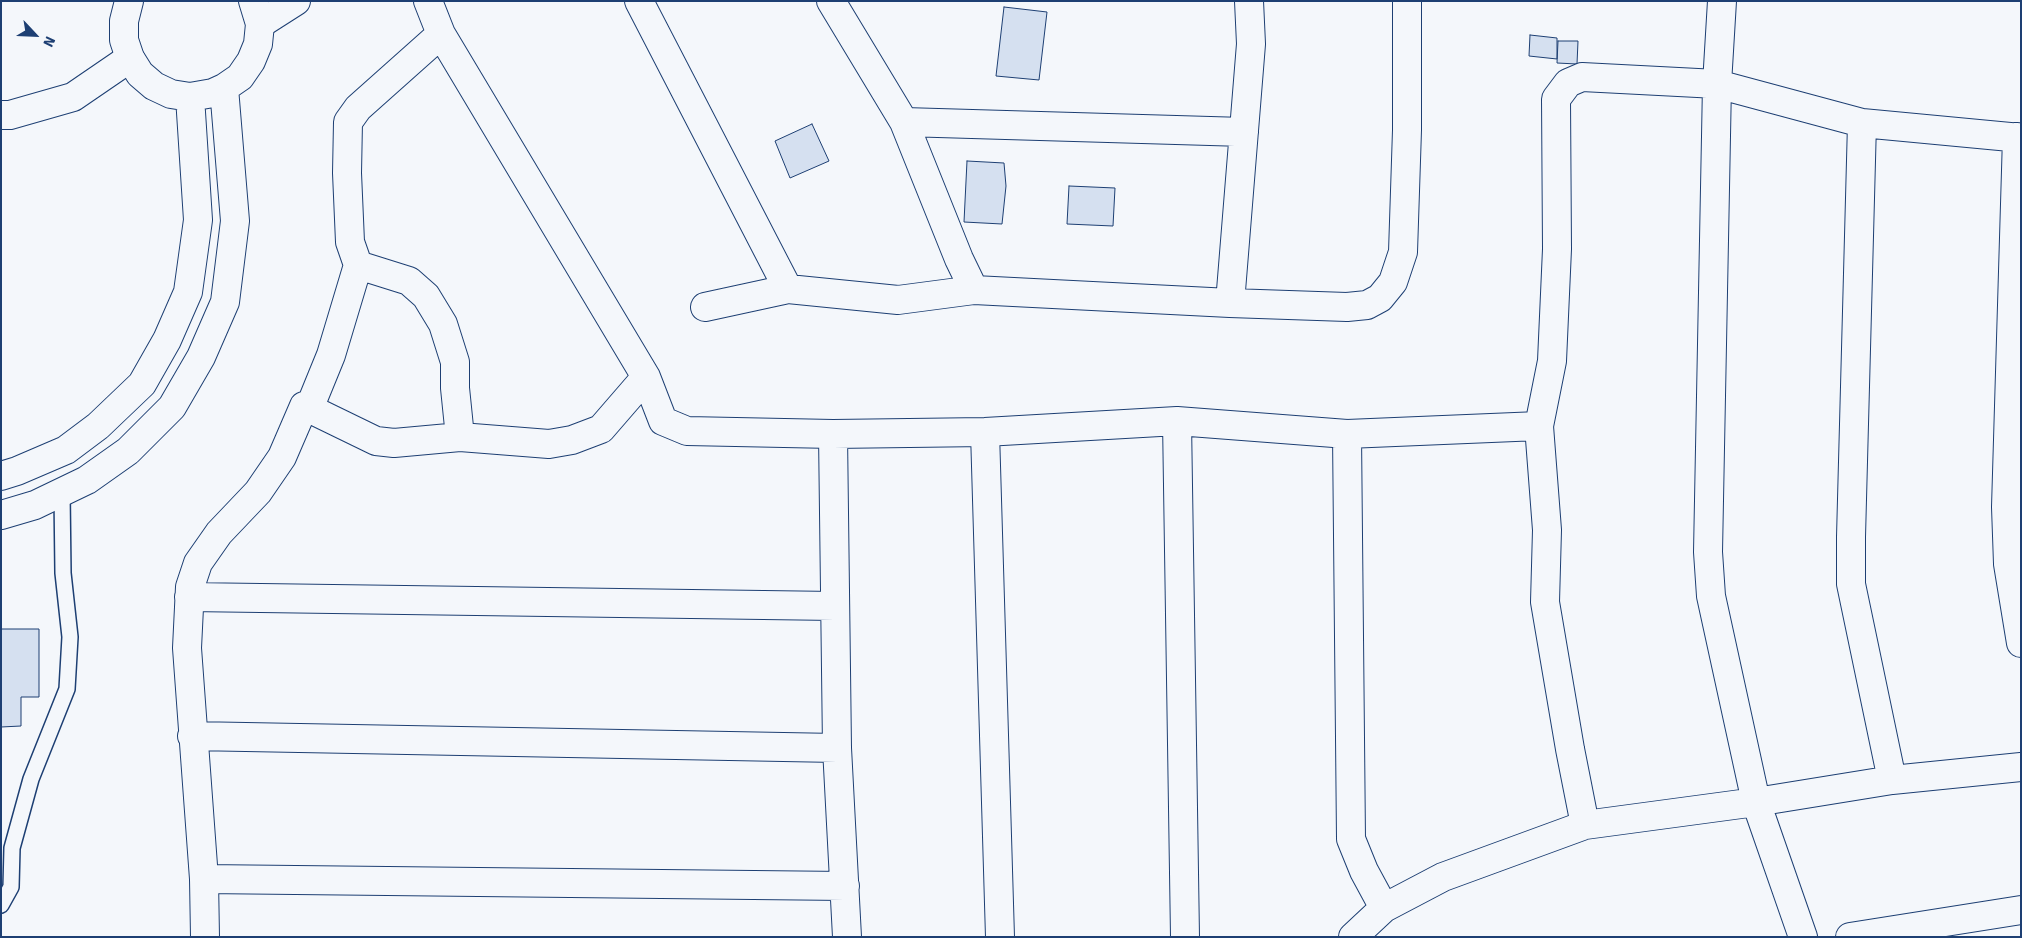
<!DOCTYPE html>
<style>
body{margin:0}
#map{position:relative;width:2022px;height:938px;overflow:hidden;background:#f4f7fb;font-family:Signika,sans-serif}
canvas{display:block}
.frame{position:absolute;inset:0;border:2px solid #1d3f73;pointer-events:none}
.north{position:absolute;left:10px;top:10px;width:50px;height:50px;-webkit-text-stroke:4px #f4f7fb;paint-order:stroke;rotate:115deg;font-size:14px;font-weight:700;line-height:20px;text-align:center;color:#1d3f73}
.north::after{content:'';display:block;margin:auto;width:18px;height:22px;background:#1d3f73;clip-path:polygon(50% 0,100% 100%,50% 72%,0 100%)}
</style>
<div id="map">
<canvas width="2022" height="938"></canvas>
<div class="frame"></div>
<div class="north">N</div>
</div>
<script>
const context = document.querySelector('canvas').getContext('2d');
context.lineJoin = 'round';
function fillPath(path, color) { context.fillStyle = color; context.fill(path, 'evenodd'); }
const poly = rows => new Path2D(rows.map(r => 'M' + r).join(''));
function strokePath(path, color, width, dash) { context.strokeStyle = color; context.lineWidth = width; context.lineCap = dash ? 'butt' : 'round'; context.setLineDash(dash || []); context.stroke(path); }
const building = poly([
 [1004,7,1047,12,1039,80,996,76,1004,7],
 [1530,35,1557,38,1557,59,1529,56,1530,35],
 [1558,41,1578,41,1577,64,1557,63,1558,41],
 [812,124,829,161,790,178,775,141,812,124],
 [967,161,1004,163,1006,186,1002,224,964,222,967,161],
 [1069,186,1115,188,1113,226,1067,224,1069,186],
 [1,629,39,629,39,697,21,697,21,726,1,727,1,629]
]);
fillPath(building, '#d5e0f0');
strokePath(building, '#1d3f73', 1);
const service = poly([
 [1,905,11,887,12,848,31,779,67,689,70,637,63,573,62,493]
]);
const minor = poly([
 [428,1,441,34,646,377,663,421,687,431,833,434,985,432,1177,421,1347,434,1539,426],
 [639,1,788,289],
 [831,1,904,122,959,259,974,290],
 [1722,1,1717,84,1708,552,1711,596,1756,802,1803,937],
 [260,24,296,1],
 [1,115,10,115,73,97,130,58],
 [904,122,1244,132],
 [1862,123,1851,537,1851,584,1892,780],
 [2017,137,2006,507,2008,564,2021,643],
 [358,265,409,281,426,296,443,324,455,362,455,388,460,437],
 [1230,303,1251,44,1249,1],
 [705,307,788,289,898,300,974,290,1230,303,1347,307,1367,305,1380,298,1393,282,1403,252,1407,130,1407,1],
 [304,406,376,441,394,443,460,437,549,444,572,440,601,429,646,377],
 [1177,421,1185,937],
 [985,432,1000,937],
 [833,434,837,748,847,937],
 [1347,434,1351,839,1364,871,1384,908],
 [189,597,835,606],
 [192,736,837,748],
 [1585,825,1570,749,1545,602,1547,530,1539,426,1552,361,1557,249,1556,99,1568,83,1582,77,1717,84,1862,123,2021,138],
 [204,879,845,886],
 [205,937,204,879,187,648,190,587,198,563,219,533,258,492,282,457,304,406,311,404,331,355,358,265,350,242,347,173,348,122,358,108,441,34],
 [1353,937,1384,908,1443,877,1585,825,1756,802,1892,780,2021,767],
 [1850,937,2021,910]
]);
const tertiary = poly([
 [129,1,124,21,124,40,130,58,140,74,154,86,171,94,190,97,213,93,224,88,240,77,251,61,258,44,260,24,253,1],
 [1,476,17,471,66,450,98,426,142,384,167,340,188,292,198,220,190,97],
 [1,515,35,505,87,480,128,451,172,407,201,357,225,302,235,221,224,88]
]);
strokePath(service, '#1d3f73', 18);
strokePath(minor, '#1d3f73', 30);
strokePath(tertiary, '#1d3f73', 30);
strokePath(service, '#f4f7fb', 15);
strokePath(minor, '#f4f7fb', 28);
strokePath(tertiary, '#f4f7fb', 28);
</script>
